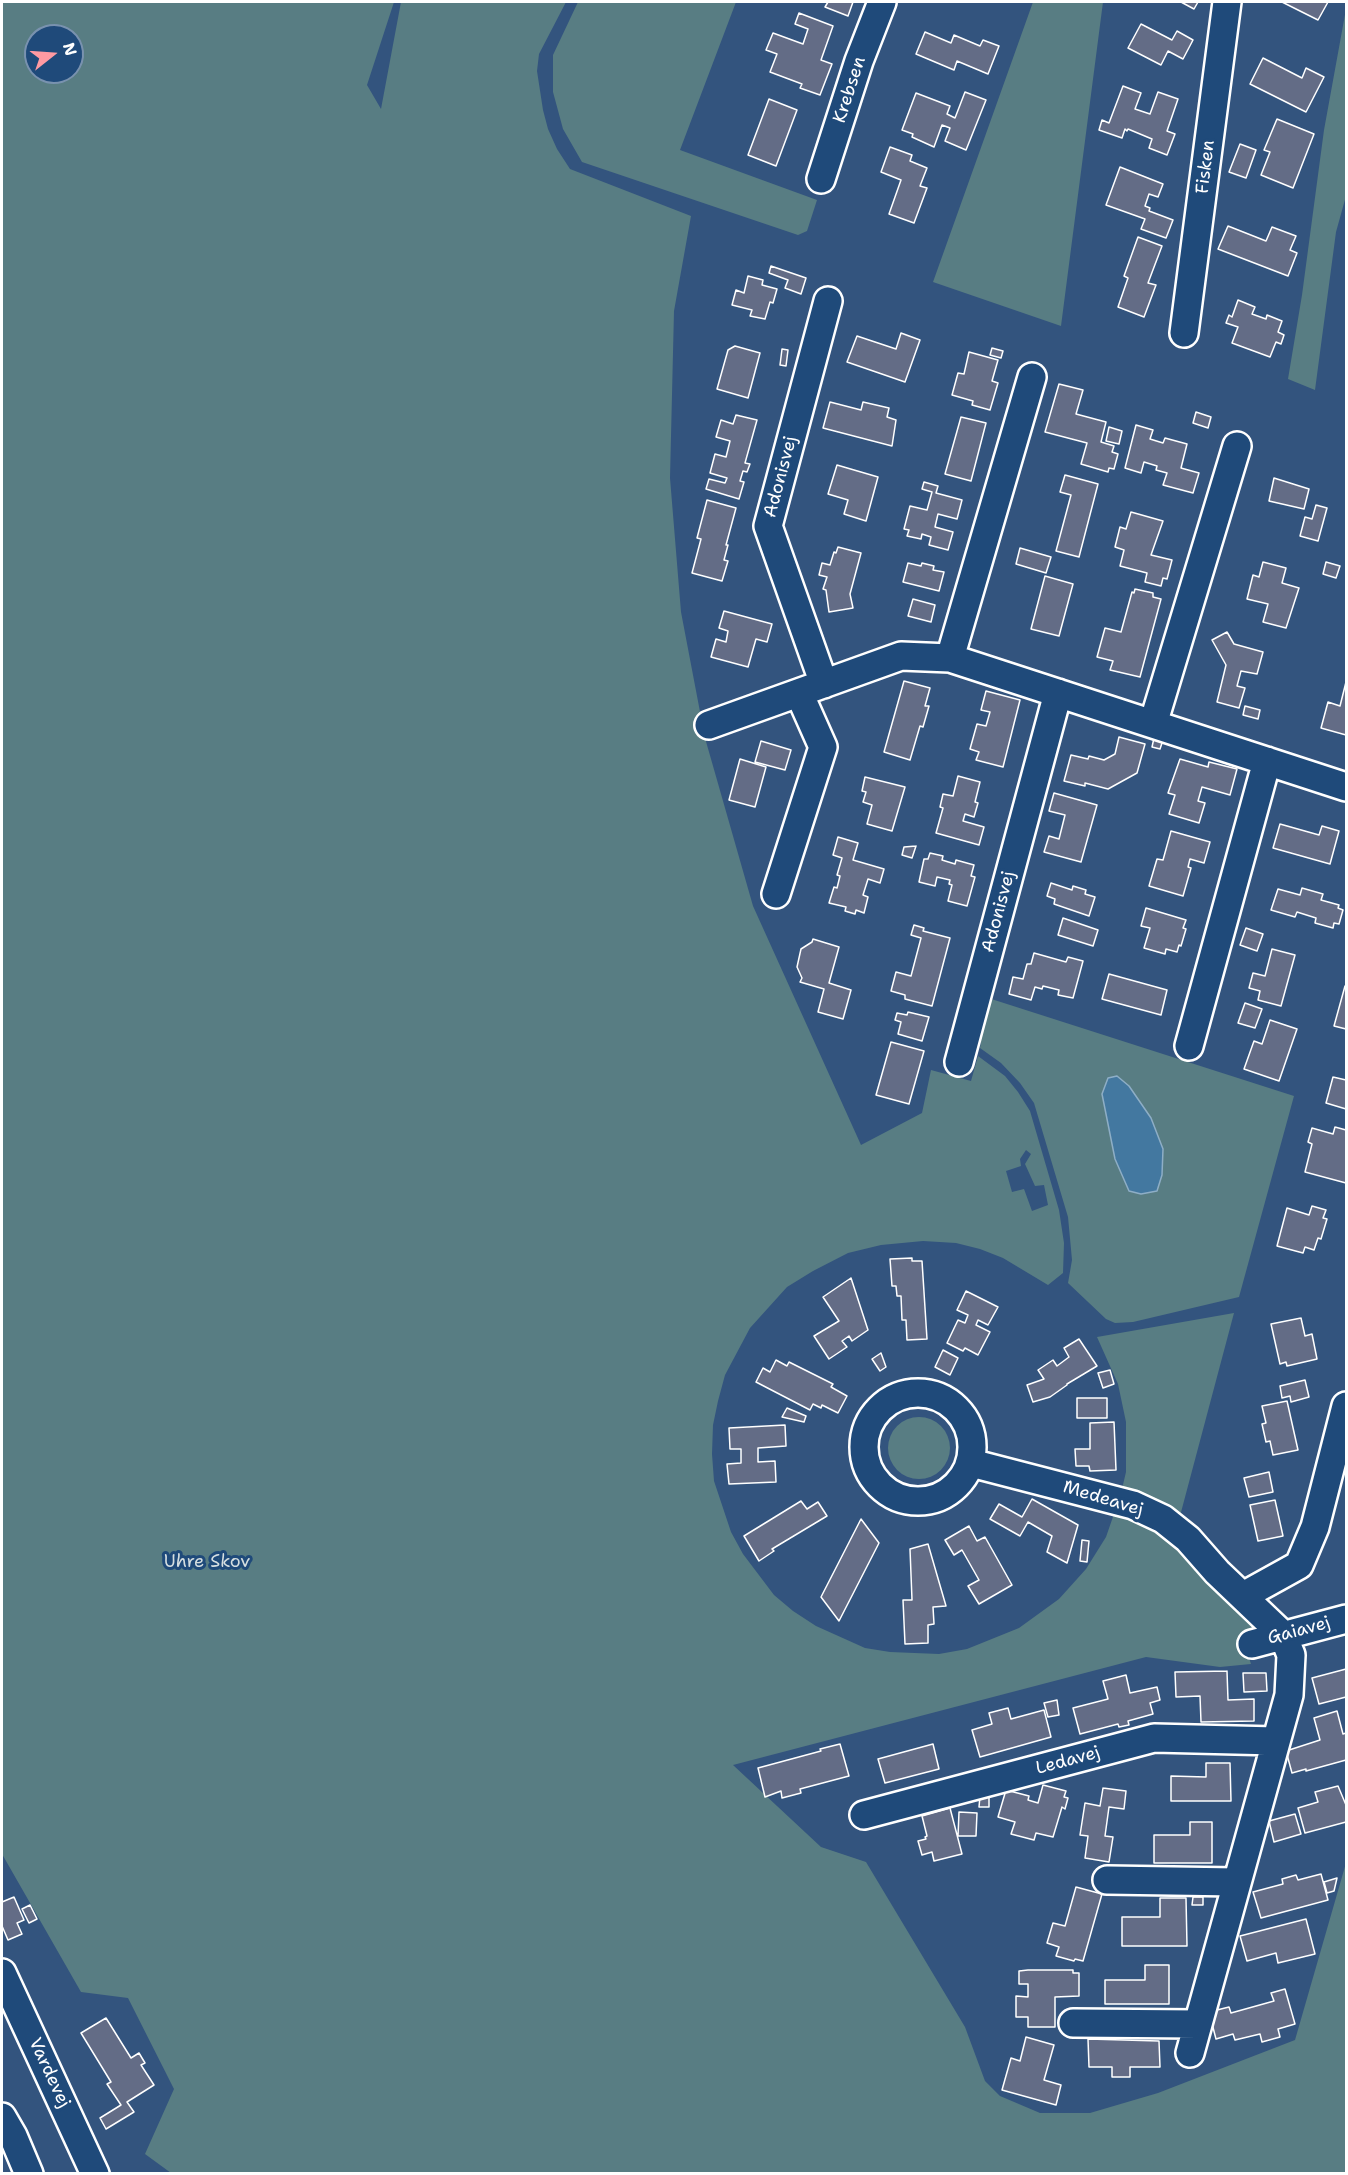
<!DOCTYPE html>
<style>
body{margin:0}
#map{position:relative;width:1348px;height:2175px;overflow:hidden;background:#33547e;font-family:"Shantell Sans",sans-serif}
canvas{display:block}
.frame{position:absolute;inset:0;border:3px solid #fff;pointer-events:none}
.north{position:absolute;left:24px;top:24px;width:60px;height:60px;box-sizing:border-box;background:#1f4a7a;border:2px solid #7992af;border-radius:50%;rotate:73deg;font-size:16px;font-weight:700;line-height:24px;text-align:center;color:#fff}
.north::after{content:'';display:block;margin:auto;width:21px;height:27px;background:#ff9aa2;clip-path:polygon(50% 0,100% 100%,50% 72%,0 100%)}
</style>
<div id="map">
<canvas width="1348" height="2175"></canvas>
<div class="frame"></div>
<div class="north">N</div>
</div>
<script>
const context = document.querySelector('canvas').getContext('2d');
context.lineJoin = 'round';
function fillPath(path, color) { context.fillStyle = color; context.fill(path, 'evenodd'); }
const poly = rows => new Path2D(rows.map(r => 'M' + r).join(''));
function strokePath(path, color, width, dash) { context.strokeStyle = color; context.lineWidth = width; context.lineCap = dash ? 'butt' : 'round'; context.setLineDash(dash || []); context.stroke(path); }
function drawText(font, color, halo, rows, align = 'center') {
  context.font = font + ' "Shantell Sans",sans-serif'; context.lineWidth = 6; context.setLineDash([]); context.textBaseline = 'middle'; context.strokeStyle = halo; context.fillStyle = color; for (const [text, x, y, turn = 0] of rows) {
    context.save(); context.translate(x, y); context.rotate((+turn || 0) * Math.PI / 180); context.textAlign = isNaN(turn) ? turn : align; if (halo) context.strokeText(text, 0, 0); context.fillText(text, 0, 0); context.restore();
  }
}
fillPath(poly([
 [2,2,394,2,367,85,381,109,401,2,566,2,539,54,537,71,543,110,548,129,557,149,570,169,691,216,674,311,670,478,681,612,705,738,753,906,861,1145,922,1113,931,1070,971,1081,978,1056,1005,1076,1018,1092,1030,1111,1059,1210,1064,1243,1063,1273,1048,1285,1003,1258,980,1249,956,1243,923,1241,881,1245,848,1253,813,1271,787,1287,750,1328,725,1375,718,1401,713,1425,712,1454,714,1481,731,1532,743,1554,774,1595,793,1611,816,1626,865,1648,890,1652,939,1654,967,1649,1019,1628,1059,1599,1086,1569,1106,1537,1115,1511,1148,1523,1176,1540,1261,1627,1241,1633,1251,1664,1220,1667,1146,1657,733,1765,821,1847,866,1862,965,2027,985,2081,1000,2096,1040,2113,1090,2113,1158,2093,1295,2040,1346,1863,1346,2173,171,2173,145,2154,174,2089,128,1998,81,1992,2,1854],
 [36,36,72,36,72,72,36,72],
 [1026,1150,1031,1154,1025,1164,1035,1186,1044,1185,1048,1205,1032,1211,1024,1189,1012,1192,1006,1171,1021,1166,1020,1159],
 [578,2,736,2,680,150,817,200,807,231,798,235,582,162,563,129,553,92,553,55],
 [1033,2,1103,2,1061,326,933,282],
 [1346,9,1346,196,1336,232,1315,390,1288,379,1302,295,1324,130],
 [982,996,1294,1096,1239,1297,1133,1322,1115,1323,1106,1319,1068,1283,1072,1260,1068,1217,1034,1103,1020,1083,1001,1063,980,1048,981,1042,970,1039],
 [1234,1313,1180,1516,1150,1498,1122,1489,1126,1472,1126,1422,1118,1384,1097,1337],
 '888 1448a31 31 0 1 1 62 0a31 31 0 1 1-62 0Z'
]), '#587d83');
const water = poly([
 [1117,1076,1129,1086,1151,1118,1163,1149,1162,1175,1157,1191,1141,1194,1129,1191,1115,1159,1102,1094,1108,1078,1117,1076]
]);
fillPath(water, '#4378a0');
strokePath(water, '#8eaec6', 1.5);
const building = poly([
 [828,2,853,2,848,16,825,7,828,2],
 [1181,2,1198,2,1194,9,1181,2],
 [1282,2,1328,2,1318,20,1282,2],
 [799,13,833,26,821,60,832,64,820,95,800,88,802,84,770,72,777,54,766,50,773,33,803,44,808,29,795,24,799,13],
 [1141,24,1172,40,1177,31,1193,40,1183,59,1168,51,1161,65,1128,48,1141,24],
 [925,32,951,43,954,35,980,46,983,40,999,46,988,74,957,61,954,70,916,54,925,32],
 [1263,58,1302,78,1306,68,1324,77,1306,112,1250,84,1263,58],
 [1123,86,1141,93,1135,109,1150,114,1158,92,1178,99,1167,131,1175,134,1167,155,1149,148,1152,139,1128,129,1127,131,1125,129,1122,138,1099,130,1102,120,1109,123,1123,86],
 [965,92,986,100,966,150,945,141,950,128,942,125,934,147,912,137,913,134,902,130,916,93,950,106,947,114,955,118,965,92],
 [769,99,797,110,776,166,748,155,769,99],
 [1277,119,1314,134,1293,188,1261,175,1270,152,1264,150,1277,119],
 [1240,144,1256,150,1246,178,1229,172,1240,144],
 [890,147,912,155,910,161,927,168,920,186,927,188,914,223,889,214,901,180,881,172,890,147],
 [1120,167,1163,184,1158,197,1149,194,1145,206,1150,208,1149,211,1173,220,1166,238,1141,229,1145,219,1106,205,1120,167],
 [1228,226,1266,241,1272,227,1296,236,1290,250,1297,253,1288,276,1218,249,1228,226],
 [1138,237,1162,246,1148,283,1156,285,1144,317,1118,307,1128,278,1124,276,1138,237],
 [771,266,806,278,801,294,785,288,788,280,769,273,771,266],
 [748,276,763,280,762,285,777,289,773,303,770,302,765,319,750,316,752,310,732,305,736,290,744,293,748,276],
 [1238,300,1255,307,1252,314,1266,319,1267,315,1282,321,1278,332,1284,335,1281,344,1276,342,1270,357,1232,343,1238,327,1226,323,1229,315,1232,317,1238,300],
 [901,333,920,340,905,382,847,362,857,336,896,349,901,333],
 [735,346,760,353,748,398,717,389,728,350,735,346],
 [992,348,1003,351,1001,358,990,355,992,348],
 [782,349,788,350,786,366,780,365,782,349],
 [969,352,998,360,992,381,998,383,990,410,972,405,973,401,952,395,958,373,964,374,969,352],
 [1059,384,1083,390,1076,414,1106,422,1101,442,1114,446,1112,452,1118,454,1114,469,1109,468,1108,472,1081,464,1087,443,1045,432,1059,384],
 [830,402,861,410,863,402,889,408,887,417,896,420,892,446,823,428,830,402],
 [1196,412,1211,417,1208,428,1193,423,1196,412],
 [736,415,757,420,745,463,750,464,747,472,743,471,740,481,744,482,739,499,706,489,709,479,725,483,727,478,710,473,715,454,726,457,730,441,716,437,721,420,733,424,736,415],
 [961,417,986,423,971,481,945,474,961,417],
 [1136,425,1153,430,1150,439,1163,443,1165,438,1187,444,1181,468,1199,473,1193,493,1163,485,1167,473,1156,470,1157,466,1144,462,1141,473,1125,468,1136,425],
 [1109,427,1122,431,1119,444,1106,441,1109,427],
 [837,465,878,477,866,521,844,514,848,500,828,494,837,465],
 [1065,475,1098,484,1079,557,1056,551,1071,495,1060,492,1065,475],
 [1274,478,1309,489,1304,509,1269,501,1274,478],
 [924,482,938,486,936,493,962,500,957,519,938,514,935,527,953,532,948,550,929,545,931,537,922,534,921,539,907,536,909,530,904,529,910,506,927,510,932,492,922,489,924,482],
 [707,500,736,508,726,545,728,545,724,560,728,561,722,581,692,573,701,539,697,538,707,500],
 [1316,505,1327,508,1318,541,1300,536,1305,517,1312,519,1316,505],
 [1131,512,1163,521,1151,555,1172,560,1167,579,1163,578,1161,586,1145,582,1147,573,1120,566,1124,550,1115,547,1120,527,1126,529,1131,512],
 [838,547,861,553,850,594,853,608,829,612,826,590,823,589,827,577,819,575,822,563,830,565,834,552,836,553,838,547],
 [1020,548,1051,557,1046,573,1016,564,1020,548],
 [1263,562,1286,568,1282,583,1299,588,1286,628,1263,622,1268,604,1247,599,1253,575,1259,577,1263,562],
 [1326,562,1340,566,1336,578,1323,574,1326,562],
 [908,563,921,566,922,563,934,566,933,570,944,572,939,591,903,582,908,563],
 [1045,576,1073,584,1059,636,1031,629,1045,576],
 [1135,589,1153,593,1153,597,1161,599,1140,677,1110,670,1113,661,1097,657,1105,628,1121,632,1132,592,1134,593,1135,589],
 [913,599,935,605,931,622,908,616,913,599],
 [724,611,772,624,767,642,756,639,748,667,711,657,716,639,726,642,728,631,719,628,724,611],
 [1227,632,1234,644,1263,652,1257,674,1241,671,1237,686,1245,688,1239,708,1217,702,1226,665,1212,640,1227,632],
 [904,681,930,688,925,706,929,706,923,727,920,726,910,760,884,752,904,681],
 [1346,682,1346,735,1321,728,1328,702,1340,706,1346,682],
 [986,691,1020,700,1003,767,976,760,979,752,970,749,977,724,986,726,990,712,981,710,986,691],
 [1245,706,1260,710,1258,719,1243,715,1245,706],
 [1119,737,1145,744,1137,773,1108,789,1085,783,1085,786,1064,781,1071,755,1088,759,1089,756,1104,760,1115,754,1119,737],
 [1154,738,1163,740,1160,749,1152,747,1154,738],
 [761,741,791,750,785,770,755,762,761,741],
 [740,759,766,767,755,807,729,800,740,759],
 [1180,759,1208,767,1209,762,1237,769,1230,795,1202,787,1198,801,1205,803,1199,823,1169,814,1175,795,1168,793,1180,759],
 [958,776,980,782,975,802,978,803,974,817,965,814,963,821,984,827,979,845,936,833,943,808,940,807,943,794,953,796,958,776],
 [865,777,905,787,892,831,867,824,872,805,863,802,866,792,862,791,865,777],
 [1054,793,1097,805,1081,862,1044,852,1049,836,1059,839,1065,815,1049,811,1054,793],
 [1280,824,1319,835,1322,826,1339,831,1330,864,1273,848,1280,824],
 [1171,831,1210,842,1204,863,1190,859,1188,867,1191,868,1183,896,1149,886,1157,859,1163,860,1171,831],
 [838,837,858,843,853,860,884,869,880,883,868,879,863,895,868,897,864,913,856,910,855,914,845,911,846,907,829,903,834,887,837,888,840,876,837,875,842,858,833,855,838,837],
 [916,846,912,858,902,855,904,847,916,846],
 [930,853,943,856,942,860,955,864,956,860,974,865,971,876,975,877,967,906,948,901,952,885,949,884,950,880,937,877,935,886,919,882,924,859,928,859,930,853],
 [1051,883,1072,890,1073,886,1086,890,1085,894,1095,897,1089,916,1054,904,1055,899,1047,896,1051,883],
 [1302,888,1323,894,1321,900,1339,905,1338,908,1343,910,1339,924,1334,923,1333,928,1315,923,1316,918,1297,912,1295,917,1271,910,1278,889,1300,895,1302,888],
 [1146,908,1186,920,1183,928,1186,929,1181,946,1179,945,1177,952,1166,949,1165,954,1144,948,1150,928,1141,926,1146,908],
 [1063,918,1098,930,1093,946,1058,935,1063,918],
 [914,925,924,928,923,931,950,938,932,1006,905,999,905,995,891,991,896,972,911,976,921,938,911,935,914,925],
 [1246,928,1263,934,1257,951,1240,945,1246,928],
 [813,939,839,947,829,983,851,990,843,1019,818,1012,824,989,800,982,802,978,797,967,801,949,812,942,813,939],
 [1272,949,1295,955,1281,1006,1258,1000,1260,991,1249,988,1253,973,1265,976,1272,949],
 [1034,953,1066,962,1068,957,1083,961,1073,998,1058,995,1059,990,1043,986,1042,989,1035,987,1031,1000,1009,994,1013,977,1023,979,1027,964,1031,964,1034,953],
 [1109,974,1167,990,1161,1015,1102,999,1109,974],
 [1345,986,1346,986,1346,1029,1334,1026,1345,986],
 [1245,1003,1262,1009,1255,1028,1238,1023,1245,1003],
 [908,1012,929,1017,922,1041,898,1034,901,1022,895,1020,897,1013,907,1015,908,1012],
 [1270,1020,1297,1029,1279,1081,1244,1069,1254,1041,1262,1044,1270,1020],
 [891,1042,924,1051,909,1104,876,1095,891,1042],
 [1333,1077,1346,1080,1346,1109,1326,1103,1333,1077],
 [1335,1127,1346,1130,1346,1183,1305,1172,1312,1144,1308,1142,1312,1128,1333,1134,1335,1127],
 [1312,1206,1326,1210,1323,1218,1327,1219,1321,1239,1318,1238,1314,1250,1305,1247,1303,1253,1277,1246,1287,1208,1309,1215,1312,1206],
 [912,1258,912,1261,922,1261,927,1339,907,1340,906,1320,902,1320,901,1296,897,1296,896,1286,892,1286,890,1259,912,1258],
 [851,1278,868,1330,852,1341,849,1336,842,1341,847,1347,829,1359,814,1336,839,1321,823,1297,851,1278],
 [966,1291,998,1307,988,1325,978,1320,976,1325,990,1332,978,1355,965,1348,963,1351,947,1343,958,1320,965,1323,968,1315,957,1310,966,1291],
 [1301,1318,1305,1336,1312,1334,1317,1359,1287,1366,1286,1362,1280,1364,1271,1324,1301,1318],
 [1079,1339,1097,1366,1067,1384,1067,1385,1050,1397,1033,1402,1027,1385,1044,1379,1038,1370,1053,1360,1057,1366,1069,1357,1064,1348,1079,1339],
 [943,1350,958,1358,950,1375,935,1367,943,1350],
 [881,1353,886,1367,880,1371,872,1359,881,1353],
 [776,1360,787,1366,789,1362,833,1384,831,1387,847,1396,838,1413,822,1405,821,1408,813,1404,810,1410,756,1382,763,1368,770,1372,776,1360],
 [1110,1370,1114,1384,1103,1388,1098,1373,1110,1370],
 [1305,1380,1309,1397,1291,1402,1290,1396,1282,1398,1280,1386,1305,1380],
 [1077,1398,1107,1398,1107,1418,1077,1418,1077,1398],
 [1287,1401,1298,1450,1273,1455,1270,1441,1266,1442,1262,1424,1266,1423,1262,1406,1287,1401],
 [787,1408,806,1416,804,1422,782,1417,787,1408],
 [1114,1422,1116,1470,1090,1471,1089,1466,1076,1466,1075,1449,1090,1449,1090,1423,1114,1422],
 [785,1425,786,1446,758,1448,758,1462,775,1461,776,1482,729,1484,727,1464,741,1463,741,1449,730,1449,729,1428,785,1425],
 [1269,1472,1273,1492,1249,1497,1244,1478,1269,1472],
 [1032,1499,1078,1525,1067,1563,1047,1552,1052,1536,1028,1522,1020,1536,990,1519,999,1504,1022,1517,1032,1499],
 [1275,1500,1283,1536,1258,1541,1250,1505,1275,1500],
 [801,1501,807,1509,818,1502,827,1516,772,1549,774,1551,759,1561,744,1536,801,1501],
 [861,1519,879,1543,839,1621,821,1597,861,1519],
 [969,1526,977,1541,985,1537,1012,1585,979,1604,968,1586,979,1580,962,1550,954,1555,945,1540,969,1526],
 [1082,1540,1089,1541,1087,1562,1080,1561,1082,1540],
 [928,1544,946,1606,933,1607,934,1624,928,1625,928,1643,905,1644,903,1600,912,1600,910,1549,928,1544],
 [1346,1669,1346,1697,1319,1704,1312,1678,1346,1669],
 [1227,1671,1228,1700,1254,1699,1254,1721,1201,1722,1200,1696,1176,1697,1175,1672,1227,1671],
 [1243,1673,1266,1673,1267,1691,1244,1692,1243,1673],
 [1126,1675,1130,1693,1157,1687,1160,1700,1150,1703,1153,1714,1128,1721,1129,1725,1119,1727,1118,1724,1080,1734,1073,1708,1108,1699,1103,1681,1126,1675],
 [1057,1700,1059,1715,1048,1717,1044,1703,1057,1700],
 [1008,1708,1011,1719,1044,1710,1051,1737,980,1757,972,1730,992,1724,989,1713,1008,1708],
 [1337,1711,1343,1734,1346,1733,1346,1760,1306,1771,1306,1769,1292,1773,1286,1751,1320,1740,1314,1718,1337,1711],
 [840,1744,849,1776,800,1789,801,1793,782,1798,781,1791,765,1797,758,1768,821,1751,820,1749,840,1744],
 [933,1744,939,1769,885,1783,878,1759,933,1744],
 [1206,1763,1230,1763,1231,1801,1171,1801,1171,1776,1206,1777,1206,1763],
 [1043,1785,1066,1791,1064,1797,1068,1798,1065,1809,1062,1807,1053,1837,1036,1833,1034,1840,1011,1834,1015,1822,998,1817,1006,1790,1029,1796,1028,1800,1038,1803,1043,1785],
 [1338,1786,1346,1805,1346,1822,1305,1833,1298,1808,1318,1802,1315,1792,1338,1786],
 [1103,1788,1126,1791,1124,1809,1109,1807,1105,1836,1113,1837,1109,1862,1085,1858,1088,1836,1080,1835,1085,1803,1100,1806,1103,1788],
 [980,1796,989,1796,989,1807,979,1807,980,1796],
 [950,1808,962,1854,934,1861,932,1852,922,1855,918,1841,926,1839,925,1837,927,1836,922,1816,950,1808],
 [959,1812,977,1813,976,1836,958,1836,959,1812],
 [1295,1814,1301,1834,1274,1842,1269,1821,1295,1814],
 [1190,1822,1212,1822,1212,1863,1154,1863,1154,1835,1190,1835,1190,1822],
 [1321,1874,1328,1900,1261,1918,1253,1892,1283,1884,1282,1879,1296,1875,1298,1880,1321,1874],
 [1337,1878,1334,1891,1327,1893,1324,1882,1337,1878],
 [1076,1887,1102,1894,1083,1961,1075,1959,1074,1961,1056,1956,1059,1947,1047,1943,1053,1923,1065,1926,1076,1887],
 [14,1897,24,1920,17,1923,22,1934,8,1940,2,1926,2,1902,14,1897],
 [1193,1897,1203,1897,1203,1905,1192,1905,1193,1897],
 [1160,1898,1186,1898,1187,1946,1122,1946,1122,1917,1160,1917,1160,1898],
 [30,1905,37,1919,29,1923,22,1909,30,1905],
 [1306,1919,1315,1954,1278,1963,1276,1953,1247,1961,1240,1936,1306,1919],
 [1145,1965,1169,1965,1169,2004,1105,2004,1105,1980,1145,1980,1145,1965],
 [1028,1970,1073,1970,1073,1973,1079,1973,1079,1996,1055,1997,1055,2027,1028,2027,1028,2017,1016,2017,1016,1996,1028,1997,1028,1984,1019,1984,1019,1971,1028,1970],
 [1285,1989,1295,2024,1278,2029,1280,2037,1262,2042,1260,2034,1235,2040,1233,2034,1216,2039,1209,2012,1229,2007,1231,2013,1274,2001,1271,1993,1285,1989],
 [106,2018,131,2058,139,2053,145,2063,141,2065,154,2085,127,2102,134,2112,106,2129,100,2118,121,2105,107,2084,111,2082,81,2033,106,2018],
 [1026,2037,1054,2045,1044,2080,1061,2085,1056,2105,1002,2090,1011,2058,1020,2061,1026,2037],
 [1088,2039,1159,2041,1160,2067,1130,2067,1130,2077,1112,2077,1112,2067,1089,2067,1088,2039]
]);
fillPath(building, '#636c86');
strokePath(building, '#fff', 1.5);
const minor = poly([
 [821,179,859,61,882,2],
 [1184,333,1227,2],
 [950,658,1032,377],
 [824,684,768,526,828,301],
 [1153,724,1237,446],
 [709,725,901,656,950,658,1346,787],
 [776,894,823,747,799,693],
 [1189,1046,1267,761],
 [959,1062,1058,693],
 '864 1447a54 54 0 1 1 108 0a54 54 0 1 1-108 0Z',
 [971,1463,1133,1505,1163,1519,1188,1539,1217,1572,1283,1635,1291,1655,1289,1695,1190,2053],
 [1243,1596,1299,1565,1315,1527,1346,1406],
 [1252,1644,1346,1619],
 [864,1815,1154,1738,1276,1741],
 [1107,1880,1237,1882],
 [2,1973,95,2174],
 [1073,2023,1198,2024],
 [2,2117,13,2136,29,2174]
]);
strokePath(minor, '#fff', 32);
strokePath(minor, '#1f4a7a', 27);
drawText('18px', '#fff', '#1f4a7a', [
 ["Krebsen",850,90,-72],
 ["Fisken",1206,167,-83],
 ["Adonisvej",781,477,-75],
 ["Adonisvej",999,912,-75],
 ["Medeavej",1103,1499,17],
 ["Gaiavej",1299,1631,-15],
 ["Ledavej",1068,1761,-15],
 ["Vardevej",49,2073,65]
]);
drawText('18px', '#d5dee0', '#1f4a7a', [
 ["Uhre Skov",207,1562]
]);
</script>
